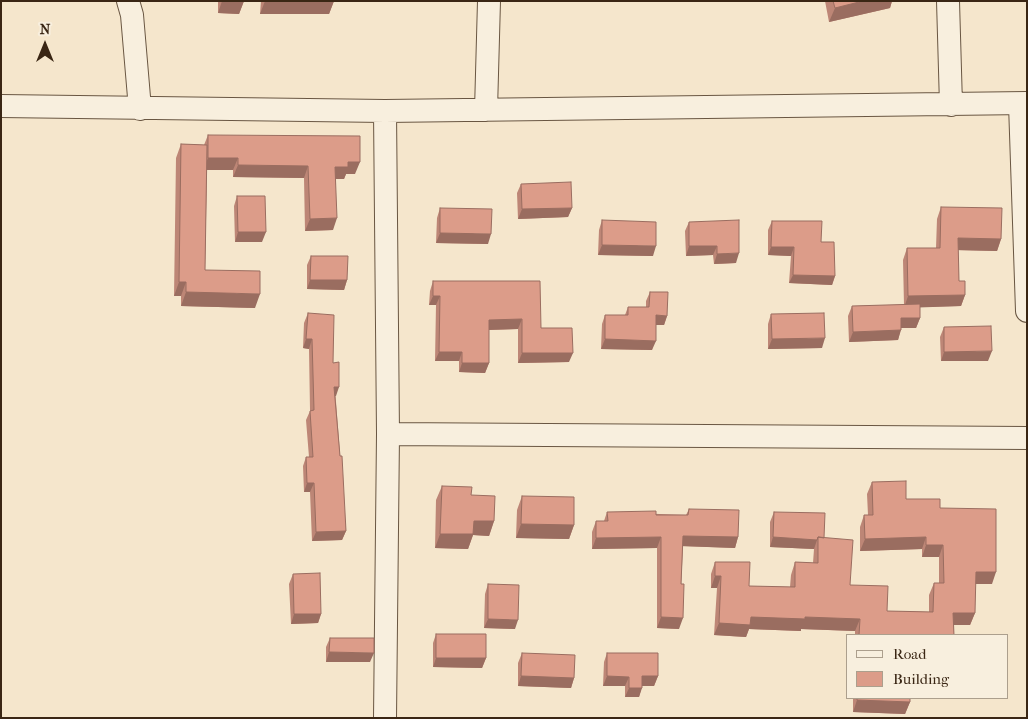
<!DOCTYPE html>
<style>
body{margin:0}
#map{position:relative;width:1028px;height:719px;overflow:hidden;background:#f5e6cc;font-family:"IM FELL French Canon",serif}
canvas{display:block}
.frame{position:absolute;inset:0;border:2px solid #3a2614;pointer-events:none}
.legend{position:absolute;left:846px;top:634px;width:162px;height:65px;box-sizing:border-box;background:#f8efde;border:1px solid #ac9f8d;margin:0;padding:6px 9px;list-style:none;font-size:15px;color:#3a2614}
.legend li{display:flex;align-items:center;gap:10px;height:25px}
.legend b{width:25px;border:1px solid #ac9f8d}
.north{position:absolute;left:20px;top:20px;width:50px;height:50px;-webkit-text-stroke:4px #f8efde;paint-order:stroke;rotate:0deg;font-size:14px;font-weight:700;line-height:20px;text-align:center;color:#3a2614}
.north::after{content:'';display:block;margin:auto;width:18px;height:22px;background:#3a2614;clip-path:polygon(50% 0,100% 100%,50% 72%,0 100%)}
</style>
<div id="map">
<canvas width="1028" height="719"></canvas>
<div class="frame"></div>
<ul class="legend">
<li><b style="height:6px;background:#f8efde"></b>Road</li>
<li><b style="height:14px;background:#dc9c89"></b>Building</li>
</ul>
<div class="north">N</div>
</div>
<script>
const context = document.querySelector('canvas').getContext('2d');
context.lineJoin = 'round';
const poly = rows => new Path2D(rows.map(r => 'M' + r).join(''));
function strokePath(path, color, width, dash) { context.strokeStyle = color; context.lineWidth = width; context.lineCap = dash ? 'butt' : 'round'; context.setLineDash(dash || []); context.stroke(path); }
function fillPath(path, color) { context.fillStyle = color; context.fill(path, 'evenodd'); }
const minor = poly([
 [128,1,132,15,140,109],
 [948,1,951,105],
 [1020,104,1027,311],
 [1,106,385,111,1027,103],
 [486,110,489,1],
 [388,434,1027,438],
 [385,718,388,434,385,111]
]);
strokePath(minor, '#695642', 24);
strokePath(minor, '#f8efde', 22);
fillPath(poly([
 [218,1,244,1,239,14,218,13],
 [261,1,334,1,329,14,260,14],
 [825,1,892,1,890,8,829,22],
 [208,135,355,174,346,174,344,179,336,179,333,230,305,231,304,178,233,177,233,170,207,170,205,270,255,308,181,306,181,296,174,296,176,158,181,144,204,145],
 [521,184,572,208,568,217,518,219,517,193],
 [237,196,262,242,235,242,234,206],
 [941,207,1001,239,997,251,958,250,959,281,965,295,961,306,920,307,920,318,916,328,901,328,898,340,849,342,848,316,852,306,904,305,903,260,907,248,936,248,937,219],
 [440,208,488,244,436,243,437,218],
 [602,220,653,256,598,255,599,230],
 [772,221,821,242,835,276,832,285,789,283,791,256,768,255,768,230],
 [689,222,736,263,714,264,713,255,686,256,685,231],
 [311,256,347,280,344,290,307,289,307,265],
 [433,281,541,328,569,362,518,363,518,329,489,330,489,363,485,373,459,372,459,361,435,361,436,305,429,305,430,291],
 [650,292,667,316,664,325,656,325,652,350,601,349,602,324,605,315,625,315,628,307,646,307,646,301],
 [308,313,333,363,346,531,342,540,312,541,310,492,304,492,303,466,306,457,309,457,306,420,310,411,310,410,309,349,303,348,304,323],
 [771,314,822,348,768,349,768,324],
 [944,327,988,361,941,361,940,337],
 [872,482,906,499,940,508,992,584,975,584,975,613,970,625,954,625,954,635,855,635,855,631,801,629,801,631,749,629,746,637,714,635,717,588,711,588,711,574,715,562,749,586,790,587,791,575,795,562,813,563,814,549,770,547,770,522,774,512,824,538,850,585,887,611,929,612,929,595,934,583,939,583,939,557,922,557,922,549,860,551,860,527,864,515,868,515,867,494],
 [442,486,471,495,494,521,489,536,473,535,468,549,435,548,436,500],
 [522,496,574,525,569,539,516,538,517,510],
 [689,509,738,537,735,548,683,546,679,629,657,628,657,548,592,549,592,532,596,521,604,521,607,512,686,515],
 [293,574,321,614,318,623,291,624,289,584],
 [488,584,515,629,484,628,485,594],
 [436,634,486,658,482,668,433,667,433,643],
 [330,638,370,662,326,662,326,647],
 [522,653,574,678,571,688,518,686,518,663],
 [607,653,658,676,654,686,642,686,639,697,625,697,625,686,603,686,604,662],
 [853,698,910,698,910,702,905,714,853,712]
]), '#bd8676');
fillPath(poly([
 [222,1,244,1,239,14,218,13],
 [265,1,334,1,329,14,260,14],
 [863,1,892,1,890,8,829,22,835,8],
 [208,158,238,158,233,170,203,170],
 [348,162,360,162,355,174,346,174,344,179,331,179,335,167],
 [238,165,308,166,304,178,233,177],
 [572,208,568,217,518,219,522,209],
 [337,218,333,230,305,231,310,219],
 [238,232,266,232,262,242,235,242],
 [440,233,491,234,488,244,436,243],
 [958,238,1001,239,997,251,953,250],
 [602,245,656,246,653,256,598,255],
 [689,246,717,246,713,255,686,256],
 [771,247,794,247,791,256,768,255],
 [739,253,736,263,714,264,717,254],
 [793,275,835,276,832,285,789,283],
 [310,280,347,280,344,290,307,289],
 [179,282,186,282,181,296,174,296],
 [186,292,260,294,255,308,181,306],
 [965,295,961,306,904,308,908,296],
 [433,296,440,296,436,305,429,305],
 [656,315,667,316,664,325,653,325],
 [901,318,920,318,916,328,897,328],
 [522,319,518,329,486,330,489,320],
 [901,330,898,340,849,342,853,332],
 [825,338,822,348,768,349,772,339],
 [306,339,312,339,309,349,303,348],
 [605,339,656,341,652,350,601,349],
 [992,351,988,361,941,361,944,352],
 [439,352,462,352,459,361,435,361],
 [522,353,573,353,569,362,518,363],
 [462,363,489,363,485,373,459,372],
 [334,387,339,387,336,396,331,396],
 [307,483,314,483,310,492,304,492],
 [474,521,494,521,489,536,473,535,468,549,435,548,440,534],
 [521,524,574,525,569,539,516,538],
 [346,531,342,540,312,541,316,532],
 [683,536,738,537,735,548,679,546],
 [661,537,657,548,592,549,596,538],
 [773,537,817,540,814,549,770,547],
 [926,537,922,549,860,551,865,539],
 [926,545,943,545,939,557,922,557],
 [976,572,996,572,992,584,971,584],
 [715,576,721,576,717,588,711,588],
 [953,613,975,613,970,625,949,625],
 [294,614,321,614,318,623,291,624],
 [661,617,683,618,679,629,657,628],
 [751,617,805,617,860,619,855,631,801,629,801,631,749,629,746,637,714,635,719,623],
 [488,619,518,620,515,629,484,628],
 [329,652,374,653,370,662,326,662],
 [436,658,486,658,482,668,433,667],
 [521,676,574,678,571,688,518,686],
 [607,676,629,677,625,686,603,686],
 [642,676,658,676,654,686,639,686],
 [629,688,642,688,639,697,625,697],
 [857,700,910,702,905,714,853,712]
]), '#9a6d60');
const building = poly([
 [833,1,863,1,835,8,833,1],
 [208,135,360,136,360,162,348,162,348,167,335,167,337,218,310,219,308,166,238,165,238,158,208,158,208,135],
 [181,144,207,145,205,270,260,271,260,294,186,292,186,282,179,282,181,144],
 [571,182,572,208,522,209,521,184,571,182],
 [237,196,265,196,266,232,238,232,237,196],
 [941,207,1002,208,1001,239,958,238,959,281,965,281,965,295,908,296,907,248,940,248,941,207],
 [440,208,492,209,491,234,440,233,440,208],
 [602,220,656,222,656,246,602,245,602,220],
 [739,220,739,253,717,254,717,246,689,246,689,222,739,220],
 [772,221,822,221,821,242,834,242,835,276,793,275,794,247,771,247,772,221],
 [311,256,348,256,347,280,310,280,311,256],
 [433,281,540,281,541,328,572,328,573,353,522,353,522,319,489,320,489,363,462,363,462,352,439,352,440,296,433,296,433,281],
 [650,292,668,292,667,316,656,315,656,341,605,339,605,315,628,315,628,307,649,307,650,292],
 [920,304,920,318,901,318,901,330,853,332,852,306,920,304],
 [308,313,334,315,333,363,339,362,339,387,334,387,340,456,342,456,346,531,316,532,314,483,307,483,306,457,313,457,310,411,314,410,312,339,306,339,308,313],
 [824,313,825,338,772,339,771,314,824,313],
 [991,326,992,351,944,352,944,327,991,326],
 [906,481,906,499,940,499,940,508,996,509,996,572,976,572,975,613,953,613,954,635,859,635,860,619,805,617,805,619,751,617,750,625,719,623,721,576,715,576,715,562,750,562,749,586,795,587,795,562,818,563,818,537,853,540,850,585,888,586,887,611,933,612,934,583,944,583,943,545,926,545,926,537,865,539,864,515,873,515,872,482,906,481],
 [442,486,472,487,471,495,495,496,494,521,474,521,473,534,440,534,442,486],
 [522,496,574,497,574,525,521,524,522,496],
 [689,509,739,510,738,537,683,536,681,584,684,584,683,618,661,617,661,537,596,538,596,521,608,521,607,512,656,511,656,515,688,515,689,509],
 [774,512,825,513,824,538,818,537,817,540,773,537,774,512],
 [320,573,321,614,294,614,293,574,320,573],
 [488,584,519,585,518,620,488,619,488,584],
 [436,634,486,634,486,658,436,658,436,634],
 [330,638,374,638,374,653,329,652,330,638],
 [522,653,575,655,574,678,521,676,522,653],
 [607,653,658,653,658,676,642,676,642,688,629,688,629,677,607,676,607,653],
 [857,698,910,698,910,702,857,700,857,698]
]);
fillPath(building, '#dc9c89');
strokePath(building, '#9a6d60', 1);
</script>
